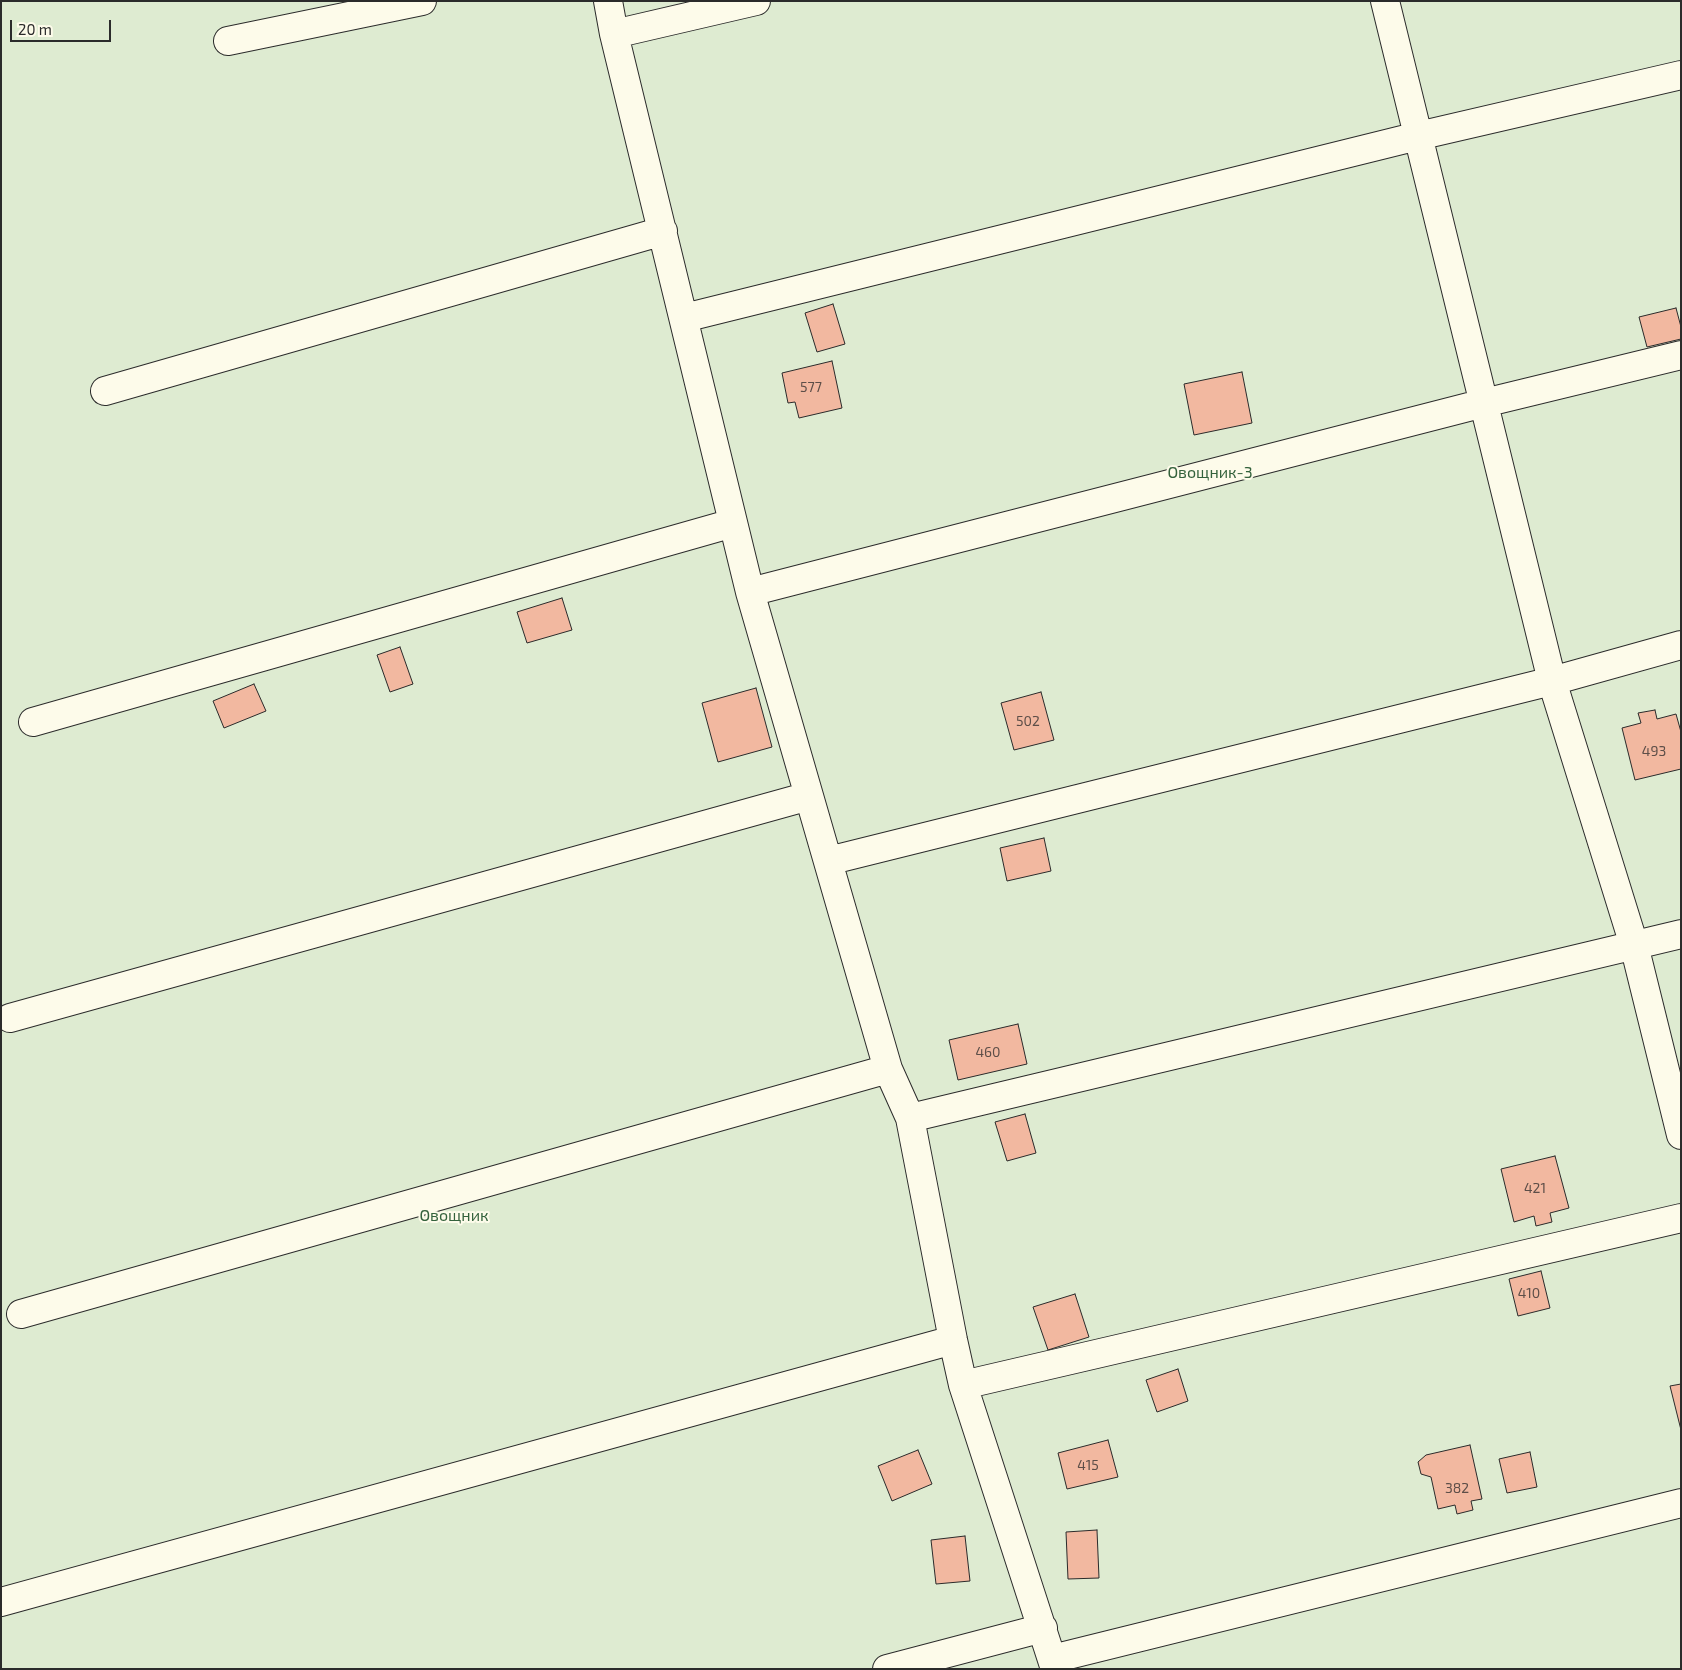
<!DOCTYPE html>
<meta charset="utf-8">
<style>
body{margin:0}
#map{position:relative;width:1682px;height:1670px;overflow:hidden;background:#fdfbea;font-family:"Exo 2",sans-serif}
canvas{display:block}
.frame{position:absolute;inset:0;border:2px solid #2b2b2b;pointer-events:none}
.scale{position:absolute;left:10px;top:20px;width:101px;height:22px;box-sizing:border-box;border:2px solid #2b2b2b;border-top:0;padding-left:6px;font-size:15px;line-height:18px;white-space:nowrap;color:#2b2b2b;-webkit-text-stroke:4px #fdfbea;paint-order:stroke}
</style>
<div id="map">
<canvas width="1682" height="1670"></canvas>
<div class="frame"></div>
<div class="scale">20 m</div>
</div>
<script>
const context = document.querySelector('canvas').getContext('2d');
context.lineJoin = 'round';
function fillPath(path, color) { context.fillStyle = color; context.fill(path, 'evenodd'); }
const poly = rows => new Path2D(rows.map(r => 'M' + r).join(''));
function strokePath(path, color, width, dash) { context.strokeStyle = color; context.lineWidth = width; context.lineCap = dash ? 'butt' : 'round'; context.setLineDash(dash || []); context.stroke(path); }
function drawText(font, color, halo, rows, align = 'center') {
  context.font = font + ' "Exo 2",sans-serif'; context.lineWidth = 4; context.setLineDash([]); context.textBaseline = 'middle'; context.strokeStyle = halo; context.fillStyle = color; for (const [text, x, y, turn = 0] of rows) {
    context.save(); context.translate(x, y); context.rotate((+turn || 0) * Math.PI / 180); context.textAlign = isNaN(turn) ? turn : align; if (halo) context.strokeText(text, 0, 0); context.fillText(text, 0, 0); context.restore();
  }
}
const green = poly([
 [1,1,1681,1,1681,1669,1,1669,1,1]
]);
fillPath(green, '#deebd1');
strokePath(green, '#74746e', 1);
const building = poly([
 [833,304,845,344,817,352,805,313,833,304],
 [1676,308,1681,327,1681,339,1647,347,1639,317,1676,308],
 [832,361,842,408,799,418,795,402,788,403,782,373,832,361],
 [1242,372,1252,423,1194,435,1184,384,1242,372],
 [562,598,572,630,527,643,517,612,562,598],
 [400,647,413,684,390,692,377,655,400,647],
 [254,684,266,711,224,728,213,701,254,684],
 [756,688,772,747,718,762,702,703,756,688],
 [1041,692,1054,740,1014,750,1001,703,1041,692],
 [1655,710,1657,719,1676,714,1681,732,1681,769,1635,780,1622,728,1641,723,1638,713,1655,710],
 [1044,838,1051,871,1007,881,1000,848,1044,838],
 [1018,1024,1027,1064,958,1080,949,1040,1018,1024],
 [1025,1114,1036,1153,1007,1161,995,1122,1025,1114],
 [1555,1156,1569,1208,1550,1213,1552,1222,1536,1226,1534,1216,1514,1222,1501,1169,1555,1156],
 [1541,1271,1550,1308,1518,1316,1509,1279,1541,1271],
 [1075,1294,1089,1337,1048,1350,1033,1307,1075,1294],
 [1178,1369,1188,1401,1157,1412,1146,1380,1178,1369],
 [1681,1384,1681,1430,1670,1386,1681,1384],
 [1108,1440,1118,1477,1067,1489,1058,1453,1108,1440],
 [1470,1445,1482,1499,1471,1501,1473,1510,1457,1514,1455,1505,1438,1509,1431,1477,1421,1474,1418,1462,1426,1455,1470,1445],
 [918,1450,932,1484,892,1501,878,1466,918,1450],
 [1530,1452,1537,1487,1507,1493,1499,1459,1530,1452],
 [1097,1530,1099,1578,1068,1579,1066,1532,1097,1530],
 [965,1536,970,1581,936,1584,931,1540,965,1536]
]);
fillPath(building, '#f2b8a0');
strokePath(building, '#2b2b2b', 1);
const minor = poly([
 [608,1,614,34,750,592,888,1069,910,1118,953,1340,963,1385,1055,1669],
 [1385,1,1552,681,1634,945,1681,1135],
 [614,34,756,1],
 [228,41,422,1],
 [684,318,1418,136,1681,75],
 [105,391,663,231],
 [750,592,1484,403,1681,355],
 [33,722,733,523],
 [828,861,1552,681,1681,645],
 [10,1018,809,796],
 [910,1118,1681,934],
 [21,1314,888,1069],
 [963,1385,1681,1218],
 [1,1602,953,1340],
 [1052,1659,1681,1503],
 [887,1669,1043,1628]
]);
strokePath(minor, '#2b2b2b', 30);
strokePath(minor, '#fdfbea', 28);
drawText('14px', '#5d4e48', null, [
 ["577",811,387],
 ["502",1028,721],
 ["493",1654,751],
 ["460",988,1052],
 ["421",1535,1188],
 ["410",1529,1293],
 ["415",1088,1465],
 ["382",1457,1488]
]);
drawText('16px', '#34623c', '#fdfbea', [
 ["Овощник-3",1210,473],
 ["Овощник",454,1216]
]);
</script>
